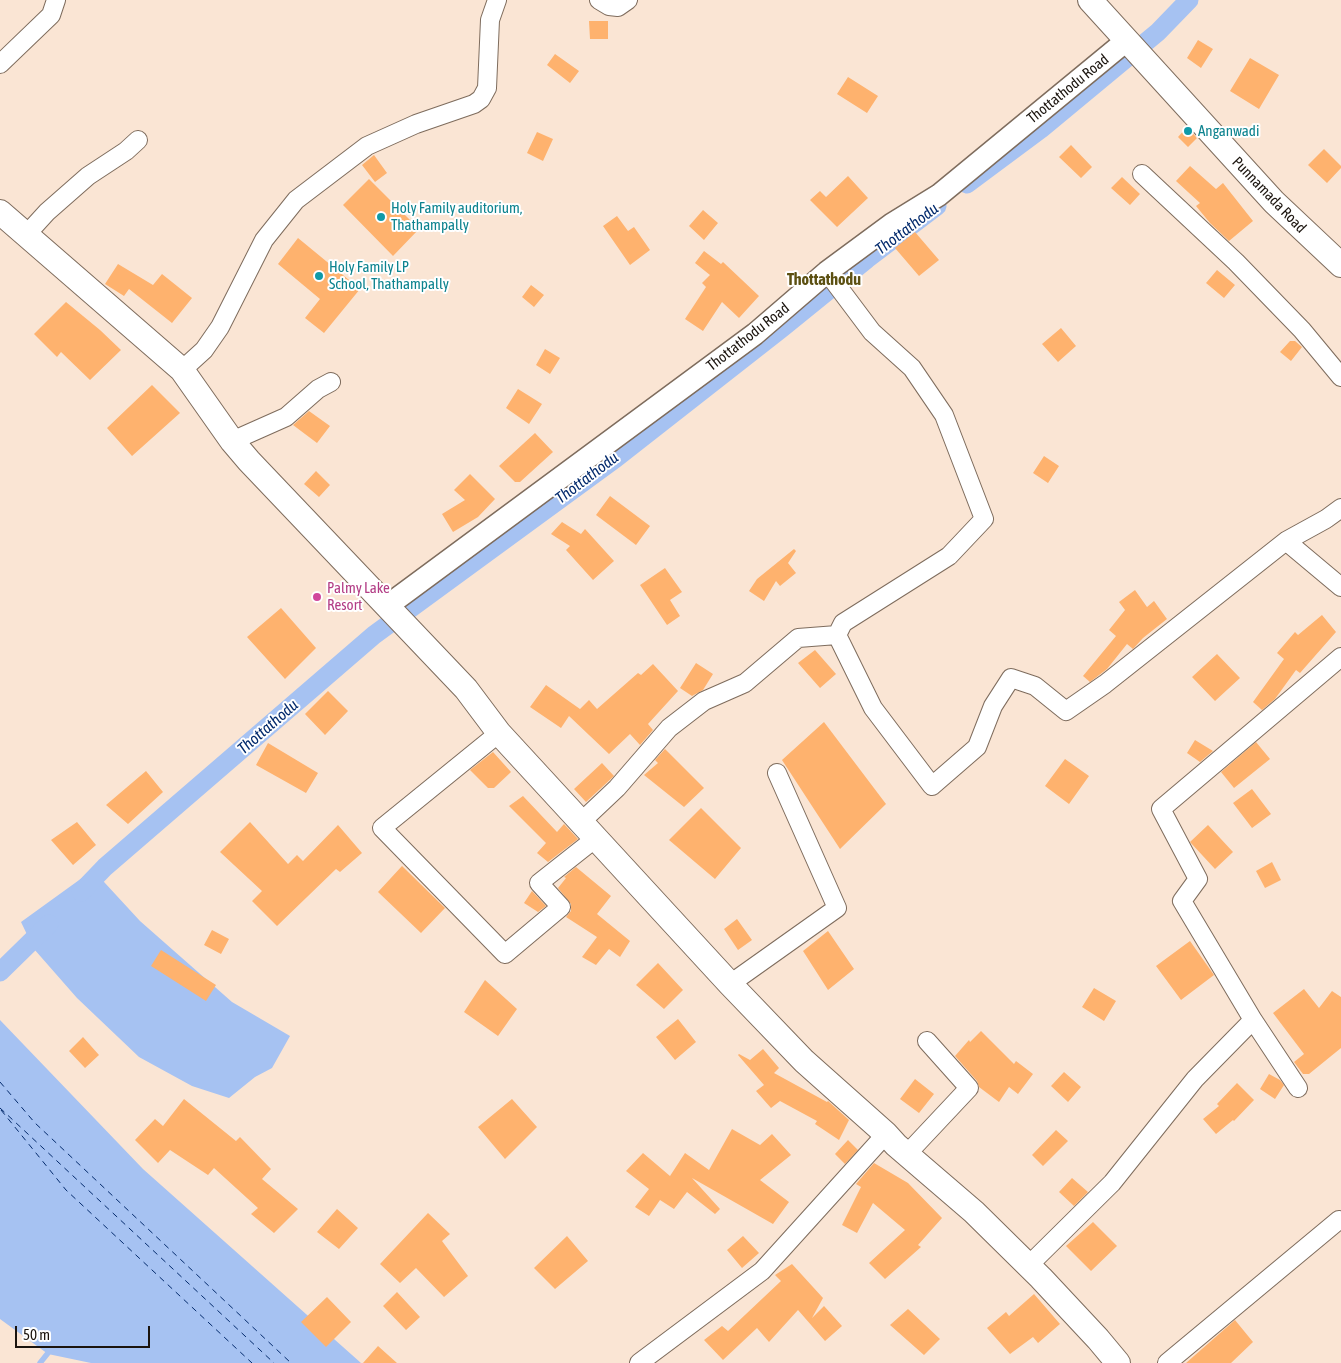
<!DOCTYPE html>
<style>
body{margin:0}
#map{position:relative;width:1341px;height:1363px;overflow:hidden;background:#fae5d4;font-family:"Asap Condensed",sans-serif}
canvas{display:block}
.scale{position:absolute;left:15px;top:1326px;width:135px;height:22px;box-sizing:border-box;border:2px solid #1b140e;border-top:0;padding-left:6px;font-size:15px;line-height:18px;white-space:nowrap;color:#1b140e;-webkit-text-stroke:4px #fff;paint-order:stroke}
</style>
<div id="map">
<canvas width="1341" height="1363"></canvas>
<div class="scale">50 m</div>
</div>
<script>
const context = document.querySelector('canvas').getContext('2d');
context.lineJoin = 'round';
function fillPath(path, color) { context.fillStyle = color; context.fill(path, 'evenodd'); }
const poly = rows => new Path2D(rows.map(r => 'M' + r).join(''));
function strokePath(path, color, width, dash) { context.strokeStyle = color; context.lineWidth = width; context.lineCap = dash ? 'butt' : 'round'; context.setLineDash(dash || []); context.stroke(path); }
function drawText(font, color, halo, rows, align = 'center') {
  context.font = font + ' "Asap Condensed",sans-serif'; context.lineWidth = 4; context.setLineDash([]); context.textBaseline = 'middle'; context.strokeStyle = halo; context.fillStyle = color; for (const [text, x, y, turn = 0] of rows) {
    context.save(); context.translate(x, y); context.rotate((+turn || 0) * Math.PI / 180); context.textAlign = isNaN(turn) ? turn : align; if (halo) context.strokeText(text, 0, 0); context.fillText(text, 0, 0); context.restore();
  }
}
fillPath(poly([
 [93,870,140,921,232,1002,290,1036,272,1068,255,1077,229,1098,192,1086,139,1057,77,998,34,949,21,922],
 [0,1020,143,1169,361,1363,91,1363,48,1354,0,1319]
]), '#a6c2f2');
strokePath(poly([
 [40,1363,52,1348]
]), '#a6c2f2', 5.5);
strokePath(poly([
 [967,184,1041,129,1158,32,1189,0],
 [81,892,105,867,374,635,616,458,782,328,867,259,937,206],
 [0,972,49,924]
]), '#a6c2f2', 19);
strokePath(poly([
 [0,1082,35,1123,291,1363],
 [0,1108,274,1363],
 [1,1110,66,1190,252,1363]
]), '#042b6d', 1, [6, 5]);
fillPath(poly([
 [589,21,608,21,608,39,590,39],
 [1198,40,1213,49,1201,68,1187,58],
 [555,54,579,71,570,83,547,65],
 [1250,58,1279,75,1259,109,1230,91],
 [848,77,878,96,867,113,837,94],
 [1187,127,1197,138,1188,147,1178,137],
 [537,132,553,139,543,161,527,153],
 [1071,145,1092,167,1081,178,1059,157],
 [1324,149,1341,166,1341,168,1327,183,1308,165],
 [374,155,387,173,375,182,362,165],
 [1190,166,1216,189,1223,183,1253,221,1229,241,1210,223,1196,206,1200,203,1176,181],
 [848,176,868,198,837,227,810,200,820,191,826,197],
 [1122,177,1140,194,1130,205,1111,188],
 [369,179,419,229,393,256,343,205],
 [703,210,718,223,704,240,689,226],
 [617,216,628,231,634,227,650,250,630,265,603,226],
 [915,232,939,260,919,276,895,248],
 [298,238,360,289,324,333,305,318,320,299,278,264],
 [704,251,721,264,723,262,759,296,739,318,722,302,703,331,685,319,706,287,702,283,710,275,695,263],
 [118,264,153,285,162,274,192,298,172,323,129,289,124,296,105,284],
 [1217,270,1235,285,1224,298,1206,283],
 [531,285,544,295,534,307,522,297],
 [66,302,100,330,121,350,90,380,61,352,57,357,34,334],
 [1061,328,1076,346,1058,362,1042,344],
 [1290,341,1295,341,1302,347,1291,361,1280,352],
 [545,349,560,358,550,374,536,365],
 [152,385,180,413,132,456,107,428],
 [518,389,542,404,529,424,506,408],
 [309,411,330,426,317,443,293,425],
 [535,433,553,452,520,482,515,482,499,466],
 [1044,456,1059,466,1048,483,1033,473],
 [316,471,330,485,319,497,304,484],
 [470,474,495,499,478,517,453,532,442,514,465,500,454,490],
 [610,496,650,526,636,545,596,515],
 [562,522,581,534,585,529,614,561,593,580,566,550,570,546,551,534],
 [794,549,796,551,788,563,796,573,780,586,776,581,764,601,749,591,757,579],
 [665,568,682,592,670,600,680,616,667,625,640,585],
 [1135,590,1147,607,1154,601,1167,619,1143,638,1133,649,1127,644,1107,669,1090,682,1083,676,1116,636,1109,630,1125,610,1119,602],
 [281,608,316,648,285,679,247,637],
 [1322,615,1336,632,1300,673,1296,670,1275,699,1262,710,1253,702,1284,659,1277,653,1295,632,1298,635],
 [815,650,836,674,820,688,798,663],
 [1217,654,1240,678,1215,701,1192,677],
 [696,663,713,674,703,690,692,696,680,688],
 [653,664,678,691,648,724,653,730,640,745,630,734,609,754,569,716,561,728,530,707,546,685,580,709,589,700,597,709,638,673,641,675],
 [328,691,348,711,325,735,305,714],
 [824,722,886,804,840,849,782,760],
 [1195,740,1213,751,1200,762,1187,753],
 [1256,742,1270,759,1234,788,1221,772],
 [268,743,318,773,306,793,256,765],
 [665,749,704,788,684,807,644,775,658,763,655,760],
 [493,752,511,772,494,788,488,788,470,770],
 [1065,759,1089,776,1069,804,1045,786],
 [602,763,614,776,586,802,574,789],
 [146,771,163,792,128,824,106,805],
 [1252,789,1271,814,1252,828,1233,803],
 [523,796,557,832,564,824,578,839,548,862,537,853,546,843,509,806],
 [701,808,741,848,715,879,669,840],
 [77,822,96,845,73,865,51,840],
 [250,822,288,864,297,855,303,861,338,825,362,853,340,872,336,869,277,926,252,901,262,891,220,852],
 [1208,825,1233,852,1215,869,1190,842],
 [1272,862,1281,880,1265,888,1256,871],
 [402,866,445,908,421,933,378,892],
 [576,867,611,896,597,914,630,941,620,957,609,949,596,965,582,957,597,937,566,917,571,911,571,904,558,888,566,878,564,877],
 [532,891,546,906,538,912,524,903],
 [737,919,752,940,738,950,724,929],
 [212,930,229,939,221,954,204,945],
 [828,931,854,969,828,990,803,951],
 [1190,941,1214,975,1181,1000,1156,966],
 [161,950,216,985,206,1001,151,966],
 [658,963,683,990,664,1009,636,985],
 [485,980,517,1009,498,1036,464,1012],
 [1094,988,1116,1001,1104,1021,1082,1007],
 [1304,989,1319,1008,1332,991,1341,997,1341,1048,1309,1074,1303,1074,1294,1062,1304,1054,1273,1013],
 [678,1019,696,1042,675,1060,656,1037],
 [981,1031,1014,1064,1016,1061,1033,1074,1018,1094,1009,1087,999,1102,979,1087,977,1081,955,1056,969,1040,970,1042],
 [83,1037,99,1055,85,1068,69,1051],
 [763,1049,779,1068,774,1073,827,1102,828,1101,849,1120,839,1140,815,1124,817,1121,780,1101,771,1108,756,1091,764,1085,738,1055,739,1054,750,1060],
 [1064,1072,1081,1087,1068,1102,1051,1086],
 [1269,1074,1280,1080,1284,1085,1275,1099,1260,1089],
 [915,1079,934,1094,919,1113,900,1099],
 [1237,1083,1254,1100,1234,1121,1233,1120,1216,1134,1203,1119,1219,1106,1217,1104],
 [184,1099,236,1141,240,1137,271,1169,262,1179,298,1209,274,1233,251,1214,258,1208,214,1168,208,1175,170,1150,158,1163,135,1140,155,1119,163,1126],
 [512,1099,537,1127,505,1159,478,1127],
 [732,1129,760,1145,772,1134,791,1155,760,1180,789,1202,773,1224,692,1178,720,1209,715,1214,687,1192,674,1209,660,1200,649,1216,635,1207,649,1189,626,1171,643,1153,670,1176,685,1153,709,1170],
 [1056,1130,1068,1141,1043,1166,1032,1155],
 [848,1140,858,1150,845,1164,835,1154],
 [874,1163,908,1183,942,1218,918,1245,921,1247,885,1279,869,1263,905,1230,873,1203,857,1233,842,1225,861,1187,856,1184],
 [1072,1178,1088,1192,1074,1206,1059,1192],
 [337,1209,358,1228,339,1249,317,1232],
 [428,1213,450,1234,442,1241,468,1276,444,1297,416,1268,400,1283,380,1264],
 [1093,1222,1117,1246,1091,1271,1066,1246],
 [567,1236,588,1261,555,1289,534,1268],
 [743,1236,759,1253,742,1268,727,1250],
 [792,1264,823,1298,812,1318,824,1306,842,1326,825,1341,798,1310,769,1342,757,1328,723,1360,704,1340,722,1326,728,1331,781,1281,775,1275],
 [397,1292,420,1317,406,1330,383,1306],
 [1034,1294,1060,1324,1038,1343,1033,1337,1010,1354,987,1328,1006,1312,1009,1316],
 [327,1297,351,1322,326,1347,301,1322],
 [908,1309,940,1339,924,1355,890,1325],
 [1235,1320,1253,1342,1231,1363,1186,1363],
 [378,1346,397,1363,363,1363]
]), '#feb26e');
const minor = poly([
 [599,0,609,6,618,7,628,0],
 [0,64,51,15,56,0],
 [1142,174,1236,262,1302,330,1341,377],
 [26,235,47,212,88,176,126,151,138,140],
 [827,272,872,332,912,368,944,415,984,519,949,556,843,623,837,635],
 [182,370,204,350,220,327,264,240,296,200,367,146,416,124,474,104,481,99,487,88,490,20,497,0],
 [232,441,286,417,318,389,331,382],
 [1286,541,1341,587],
 [499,733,382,828,505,954,561,907,539,883,596,838],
 [581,822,617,788,669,728,704,701,745,683,798,638,837,635,873,708,932,786,977,747,993,706,1011,678,1035,686,1066,711,1105,684,1286,541,1326,519,1341,508],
 [730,984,837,908,777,773],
 [1253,1020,1298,1088],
 [907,1154,969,1088,927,1041],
 [1028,1266,1112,1183,1195,1079,1253,1020,1182,901,1198,879,1161,809,1341,657],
 [639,1363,762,1271,886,1134],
 [1167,1363,1339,1220]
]);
const tertiary = poly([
 [387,606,755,334,827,272,892,224,939,195,1126,41]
]);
const secondary = poly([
 [1090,0,1274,202,1341,265],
 [0,212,182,370,232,441,249,461,466,689,499,733,730,984,804,1061,886,1134,896,1145,974,1212,1041,1278,1098,1339,1118,1363]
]);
strokePath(minor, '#7e6c5d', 20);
strokePath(tertiary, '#7e6c5d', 24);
strokePath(secondary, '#7e6c5d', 26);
strokePath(minor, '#fff', 18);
strokePath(tertiary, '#fff', 21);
strokePath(secondary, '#fff', 24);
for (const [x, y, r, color] of [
 [1188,131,5,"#0f9aa8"],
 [381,217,5,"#0f9aa8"],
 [319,276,5,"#0f9aa8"],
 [317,597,5,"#d1479c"]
]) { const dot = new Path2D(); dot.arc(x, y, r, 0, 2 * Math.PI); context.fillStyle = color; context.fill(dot); strokePath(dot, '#fff', 2); }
drawText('15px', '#1b140e', '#fff', [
 ["Thottathodu Road",1068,89,-39],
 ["Punnamada Road",1269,195,46],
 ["Thottathodu Road",748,337,-38]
]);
drawText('15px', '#0d838f', '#fff', [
 ["Anganwadi",1198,131],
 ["Holy Family auditorium,",391,208],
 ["Thathampally",391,225],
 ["Holy Family LP",329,267],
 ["School, Thathampally",329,284]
], 'left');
drawText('15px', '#b23c85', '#fff', [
 ["Palmy Lake",327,588],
 ["Resort",327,605]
], 'left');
drawText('italic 16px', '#042b6d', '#fff', [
 ["Thottathodu",907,229,-37],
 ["Thottathodu",587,478,-37],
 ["Thottathodu",268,727,-41]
]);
drawText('bold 16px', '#5c5012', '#fff', [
 ["Thottathodu",824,280]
]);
</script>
